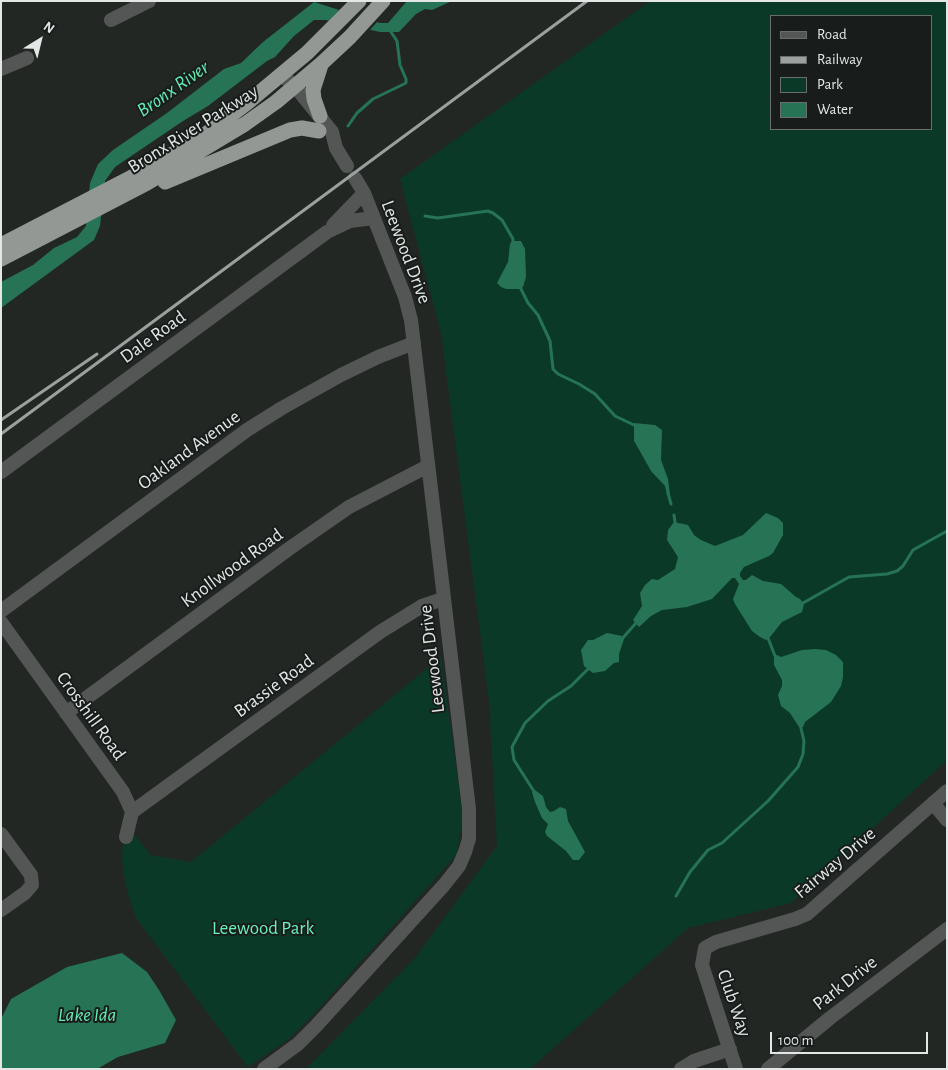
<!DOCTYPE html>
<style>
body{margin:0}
#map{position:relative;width:948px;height:1070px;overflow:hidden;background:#222724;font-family:"Alegreya Sans",sans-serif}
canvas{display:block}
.frame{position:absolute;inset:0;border:2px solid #e3e7e5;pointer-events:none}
.legend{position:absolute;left:770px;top:15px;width:162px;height:115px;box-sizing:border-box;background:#181d1b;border:1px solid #696e6c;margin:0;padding:6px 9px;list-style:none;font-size:15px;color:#e3e7e5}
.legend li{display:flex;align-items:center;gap:10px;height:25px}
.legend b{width:25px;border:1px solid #696e6c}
.north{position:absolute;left:15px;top:15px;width:50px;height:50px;-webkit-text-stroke:4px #181d1b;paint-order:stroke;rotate:36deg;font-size:14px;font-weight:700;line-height:20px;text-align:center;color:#e3e7e5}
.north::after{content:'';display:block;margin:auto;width:18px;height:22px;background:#e3e7e5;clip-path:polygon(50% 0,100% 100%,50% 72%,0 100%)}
.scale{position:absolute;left:770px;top:1032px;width:158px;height:22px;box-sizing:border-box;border:2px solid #e3e7e5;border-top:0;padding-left:6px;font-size:15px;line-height:18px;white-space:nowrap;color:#e3e7e5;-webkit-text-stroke:4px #181d1b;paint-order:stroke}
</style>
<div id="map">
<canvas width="948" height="1070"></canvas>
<div class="frame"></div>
<ul class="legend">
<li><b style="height:6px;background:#535655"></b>Road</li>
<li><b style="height:6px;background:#9b9f9d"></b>Railway</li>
<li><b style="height:14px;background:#0b3928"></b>Park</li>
<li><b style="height:14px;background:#267355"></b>Water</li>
</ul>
<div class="north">N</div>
<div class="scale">100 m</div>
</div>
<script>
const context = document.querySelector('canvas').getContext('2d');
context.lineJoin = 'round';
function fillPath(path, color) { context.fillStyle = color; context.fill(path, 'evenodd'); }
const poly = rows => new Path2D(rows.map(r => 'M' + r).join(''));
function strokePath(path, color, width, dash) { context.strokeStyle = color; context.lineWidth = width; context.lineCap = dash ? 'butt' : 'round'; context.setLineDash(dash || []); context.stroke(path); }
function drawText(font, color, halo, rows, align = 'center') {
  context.font = font + ' "Alegreya Sans",sans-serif'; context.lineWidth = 4; context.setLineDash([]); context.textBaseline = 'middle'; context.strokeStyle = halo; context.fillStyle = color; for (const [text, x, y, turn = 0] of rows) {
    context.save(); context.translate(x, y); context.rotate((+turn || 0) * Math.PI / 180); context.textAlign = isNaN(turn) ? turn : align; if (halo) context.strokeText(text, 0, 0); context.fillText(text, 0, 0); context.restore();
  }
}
fillPath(poly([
 [650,1,947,1,947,760,791,903,688,928,530,1069,309,1069,308,1067,415,958,497,846,489,701,441,333,400,179],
 [772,16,932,16,932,129,772,129],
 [441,657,463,817,457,854,314,1014,289,1039,248,1067,136,918,128,894,123,870,122,853,124,839,135,835,150,855,191,862]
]), '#0b3928');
fillPath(poly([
 [407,1,452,1,432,10,425,9,416,14,399,32,380,32,326,20,314,20,294,36,275,57,267,61,208,106,183,121,115,167,105,181,100,226,94,240,1,308,1,282,33,265,54,248,77,237,86,226,90,183,98,164,113,150,167,113,224,69,241,63,263,42,314,2,380,23,388,23],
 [512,241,521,241,525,249,526,277,523,287,519,289,506,289,501,287,497,283,508,262,510,244],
 [634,423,655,425,662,430,661,460,668,479,670,495,667,495,665,486,651,471,637,446,634,441],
 [766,513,778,518,783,523,783,535,773,553,769,556,744,567,740,573,740,576,743,580,746,580,752,575,754,576,763,581,781,584,796,597,800,599,804,604,802,612,782,622,770,637,766,640,760,637,752,631,735,604,733,599,739,584,735,578,732,578,712,599,687,607,662,610,651,616,639,627,633,620,642,606,640,593,645,585,652,579,658,580,675,569,678,557,667,540,668,530,674,522,688,525,694,535,701,540,715,546,743,535],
 [607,633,622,636,624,639,619,654,619,662,614,663,605,671,593,673,584,666,581,650,588,640,593,640],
 [815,649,826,650,836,655,843,662,843,677,841,686,831,702,805,722,803,727,799,727,790,713,781,706,778,695,782,686,782,680,774,665,774,656,777,655,781,657,802,650],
 [535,790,543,796,546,807,550,812,554,811,560,807,566,809,568,821,585,852,579,860,573,860,566,851,547,836,545,832,548,824,542,818,535,802,532,792],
 [122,953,147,972,159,990,176,1020,165,1043,118,1057,97,1069,1,1069,1,1019,11,999,67,967]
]), '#267355');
fillPath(poly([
 [341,8,379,20,368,32,327,23]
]), '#222724');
strokePath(poly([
 [348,126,357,113,373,99,406,83,406,79,400,65,397,41,389,29],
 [425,216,438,218,488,211,493,213,502,220,513,239,513,245],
 [519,285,528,303,538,315,550,341,553,369,558,374,579,384,595,394,615,416,636,426],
 [668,493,671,504],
 [674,515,675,522],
 [803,603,849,577,887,574,897,571,903,566,913,550,947,531],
 [768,638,775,656],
 [621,640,636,623],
 [535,793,514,760,512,747,525,723,548,701,571,686,590,667],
 [676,896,690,872,708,850,722,843,768,801,798,767,803,754,804,741,800,724]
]), '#267355', 3);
strokePath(poly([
 [111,20,149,1],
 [1,69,27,58],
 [281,75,295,86,332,132,336,148,347,166],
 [333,225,364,193],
 [1,472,327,232,350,221,373,218],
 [1,611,247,430,282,408,341,375,378,357,414,343],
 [1,622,123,792,132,812,126,837],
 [66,713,290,548,349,507,428,466],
 [933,803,947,820],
 [132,812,380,632,422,606,443,599],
 [1,834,31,875,32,885,25,893,1,910],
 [264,1069,298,1044,316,1026,444,885,459,866,465,852,469,839,469,809,411,320,405,297,364,193,355,178],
 [681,1069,694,1061,730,1049],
 [736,1069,702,965,705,948,716,942,795,919,807,914,947,791],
 [768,1069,830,1018,947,929]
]), '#535655', 14);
strokePath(poly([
 [320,116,314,99,313,90,321,65],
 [165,182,290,130,302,128,319,131],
 [1,245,136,175,202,137,247,103,307,53,359,1],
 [1,259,147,183,245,124,276,102,321,64,350,37,383,1]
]), '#939895', 15);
strokePath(poly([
 [1,420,97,354],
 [1,434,587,1]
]), '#9b9f9d', 3);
drawText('19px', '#e3e7e5', '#181d1b', [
 ["Bronx River Parkway",193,129,-32],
 ["Leewood Drive",406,252,69],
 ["Dale Road",153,337,-36],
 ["Oakland Avenue",189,450,-36],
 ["Knollwood Road",232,568,-36],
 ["Leewood Drive",432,659,-97],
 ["Brassie Road",274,686,-36],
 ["Crosshill Road",91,716,54],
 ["Fairway Drive",835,863,-40],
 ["Park Drive",845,983,-38],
 ["Club Way",734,1003,71]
]);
drawText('19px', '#6bf1b9', '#181d1b', [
 ["Leewood Park",263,928]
]);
drawText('italic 20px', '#65ecb4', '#181d1b', [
 ["Bronx River",173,89,-35],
 ["Lake Ida",87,1015]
]);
</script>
